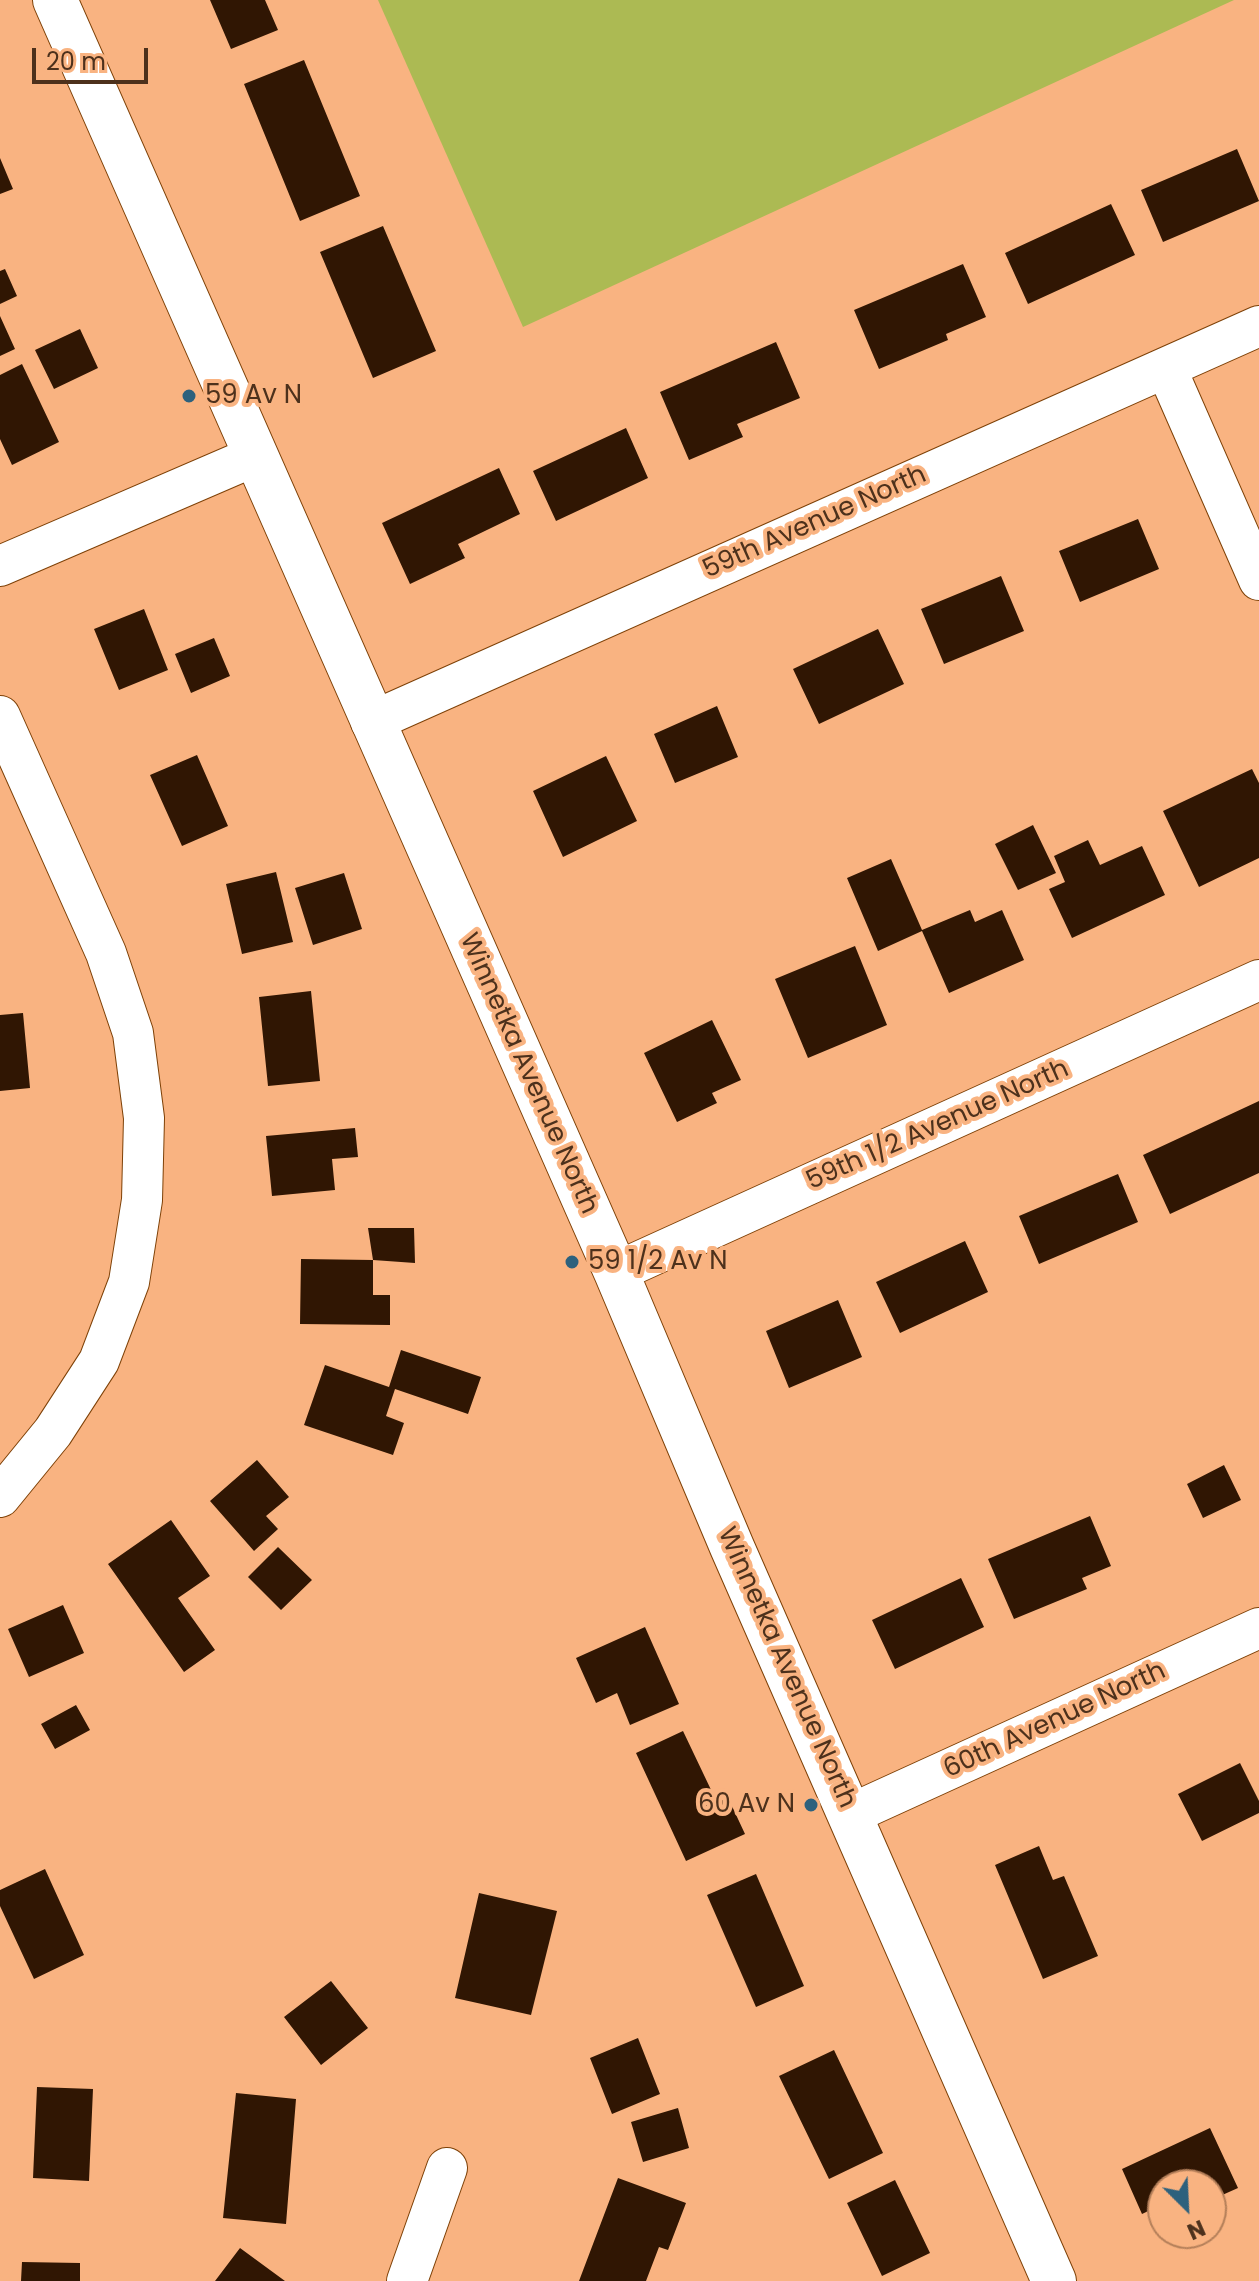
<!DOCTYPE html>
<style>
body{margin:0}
#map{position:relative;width:1259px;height:2281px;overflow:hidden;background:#f9b381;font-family:Poppins,sans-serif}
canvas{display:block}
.north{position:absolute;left:1147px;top:2169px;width:80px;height:80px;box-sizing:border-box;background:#f9b381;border:2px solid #b47f59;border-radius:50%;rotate:156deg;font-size:22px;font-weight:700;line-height:32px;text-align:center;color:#4d311c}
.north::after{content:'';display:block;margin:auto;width:28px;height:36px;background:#2d617d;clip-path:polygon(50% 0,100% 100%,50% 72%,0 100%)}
.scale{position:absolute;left:32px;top:48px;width:116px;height:36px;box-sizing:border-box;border:4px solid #4d311c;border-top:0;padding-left:10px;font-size:24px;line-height:28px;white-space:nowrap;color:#4d311c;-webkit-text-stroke:6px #f9b381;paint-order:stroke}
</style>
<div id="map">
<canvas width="1259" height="2281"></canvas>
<div class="north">N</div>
<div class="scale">20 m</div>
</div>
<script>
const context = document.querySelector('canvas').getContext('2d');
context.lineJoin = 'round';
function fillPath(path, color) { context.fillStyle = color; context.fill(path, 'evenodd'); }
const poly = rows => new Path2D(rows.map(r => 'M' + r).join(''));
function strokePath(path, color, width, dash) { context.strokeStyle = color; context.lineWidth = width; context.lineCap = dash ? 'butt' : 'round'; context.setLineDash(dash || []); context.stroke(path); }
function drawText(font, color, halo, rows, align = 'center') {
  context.font = font + ' Poppins,sans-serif'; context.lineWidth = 8; context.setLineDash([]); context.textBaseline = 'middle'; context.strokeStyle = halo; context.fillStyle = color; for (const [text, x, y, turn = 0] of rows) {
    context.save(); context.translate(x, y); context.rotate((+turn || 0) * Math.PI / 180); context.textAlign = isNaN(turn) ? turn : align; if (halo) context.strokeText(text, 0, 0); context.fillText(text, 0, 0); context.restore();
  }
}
fillPath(poly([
 [378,0,1234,0,523,327]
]), '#acba53');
fillPath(poly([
 [210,0,265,0,278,30,231,49],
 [304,60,360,196,300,221,244,84],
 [1237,149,1259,201,1163,242,1141,190],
 [0,158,13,189,0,194],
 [1111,204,1135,255,1028,304,1005,253],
 [383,226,436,351,373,378,320,252],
 [963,264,986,317,946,334,948,340,879,369,854,310],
 [5,269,17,296,0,304,0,271],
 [0,316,15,349,0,356],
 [80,329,98,368,54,389,35,350],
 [776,342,800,398,737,424,743,437,689,460,660,392],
 [22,364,59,442,12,465,0,439,0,375],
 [626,428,648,478,556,521,533,471],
 [499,468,520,514,458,544,465,558,410,584,382,523],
 [1138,519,1159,569,1080,602,1059,551],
 [1001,576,1024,631,944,664,921,609],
 [144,609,168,670,119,690,94,629],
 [878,629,904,684,819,724,793,669],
 [214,638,230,676,191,693,175,654],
 [717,706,738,757,675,783,654,734],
 [197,755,228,826,182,846,150,775],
 [606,756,637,821,563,857,533,791],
 [1252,769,1259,783,1259,858,1199,887,1163,811],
 [1033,825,1056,873,1018,890,995,844],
 [1088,840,1100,865,1142,846,1165,895,1072,938,1049,889,1065,882,1054,856],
 [891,859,922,930,970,910,975,922,1002,910,1024,960,949,993,922,931,878,951,847,878],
 [276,872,293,942,242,954,226,884],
 [344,873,362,929,313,945,295,888],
 [855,946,887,1025,808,1058,775,979],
 [311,991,320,1081,268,1086,259,997],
 [23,1013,30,1088,0,1091,0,1015],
 [712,1020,741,1080,712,1093,717,1103,677,1122,644,1053],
 [1259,1101,1259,1173,1170,1214,1143,1155],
 [355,1128,358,1157,332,1159,335,1190,272,1196,266,1136],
 [1118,1174,1138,1222,1039,1264,1019,1216],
 [368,1228,414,1228,415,1263,373,1260,373,1295,390,1295,390,1325,300,1324,301,1259,373,1260],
 [965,1241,988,1292,900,1333,876,1282],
 [838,1300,862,1357,789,1388,766,1331],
 [401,1350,481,1377,468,1414,395,1389,386,1416,404,1423,393,1455,304,1425,325,1365,389,1387],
 [257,1460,289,1497,266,1516,278,1529,254,1551,210,1501],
 [1224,1465,1241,1500,1203,1518,1187,1484],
 [1090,1516,1111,1566,1082,1578,1087,1589,1014,1619,988,1559],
 [171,1520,210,1576,178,1598,215,1650,184,1672,108,1564],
 [278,1547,312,1580,281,1610,248,1577],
 [961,1578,984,1627,895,1669,872,1620],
 [63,1605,84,1653,29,1677,8,1629],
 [645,1627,679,1704,630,1725,617,1693,596,1703,576,1658],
 [76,1705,90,1730,55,1749,41,1724],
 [683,1731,713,1794,724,1789,745,1834,686,1861,636,1753],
 [1240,1763,1259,1801,1259,1813,1202,1841,1178,1794],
 [1039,1846,1053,1880,1064,1876,1098,1956,1043,1979,995,1865],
 [45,1869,84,1955,34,1979,0,1906,0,1890],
 [756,1874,804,1986,756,2007,707,1895],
 [479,1893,557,1911,531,2015,455,1998],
 [331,1981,368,2028,321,2065,284,2017],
 [638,2038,660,2094,612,2114,590,2058],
 [834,2050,883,2153,829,2179,779,2076],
 [37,2087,93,2089,89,2181,33,2178],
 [236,2093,296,2099,286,2224,223,2218],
 [678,2108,689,2148,643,2162,631,2122],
 [1210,2128,1238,2188,1211,2200,1211,2185,1163,2185,1163,2204,1142,2214,1122,2169],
 [618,2178,686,2203,668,2250,659,2247,646,2281,579,2281],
 [895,2180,930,2253,882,2276,847,2203],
 [240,2248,285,2281,215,2281],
 [22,2262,80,2263,80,2281,21,2281]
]), '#301603');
const street = poly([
 [1166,368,1259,580],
 [0,566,255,456],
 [0,716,106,953,133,1033,144,1118,142,1200,129,1282,99,1361,53,1432,0,1497],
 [371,722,1259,326],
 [616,1272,1259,980],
 [851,1814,1259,1628],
 [407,2281,447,2168]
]);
const secondary = poly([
 [55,0,616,1272,732,1547,1054,2281]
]);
strokePath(street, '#7e4107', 42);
strokePath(secondary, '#7e4107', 46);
strokePath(street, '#fff', 40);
strokePath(secondary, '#fff', 44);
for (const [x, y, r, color] of [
 [189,396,8,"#2d617d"],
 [572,1262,8,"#2d617d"],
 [811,1805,8,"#2d617d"]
]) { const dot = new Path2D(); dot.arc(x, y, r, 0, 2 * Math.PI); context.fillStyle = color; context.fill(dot); strokePath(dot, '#f9b381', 3); }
drawText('26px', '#4d311c', '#f9b381', [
 ["59 Av N",205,396],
 ["59 1/2 Av N",588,1262],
 ["60 Av N",795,1805,"right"]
], 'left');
drawText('26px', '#4d311c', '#f9b381', [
 ["59th Avenue North",815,523,-24],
 ["Winnetka Avenue North",528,1074,66],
 ["59th 1/2 Avenue North",938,1126,-24],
 ["Winnetka Avenue North",786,1668,66],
 ["60th Avenue North",1055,1721,-25]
]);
</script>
